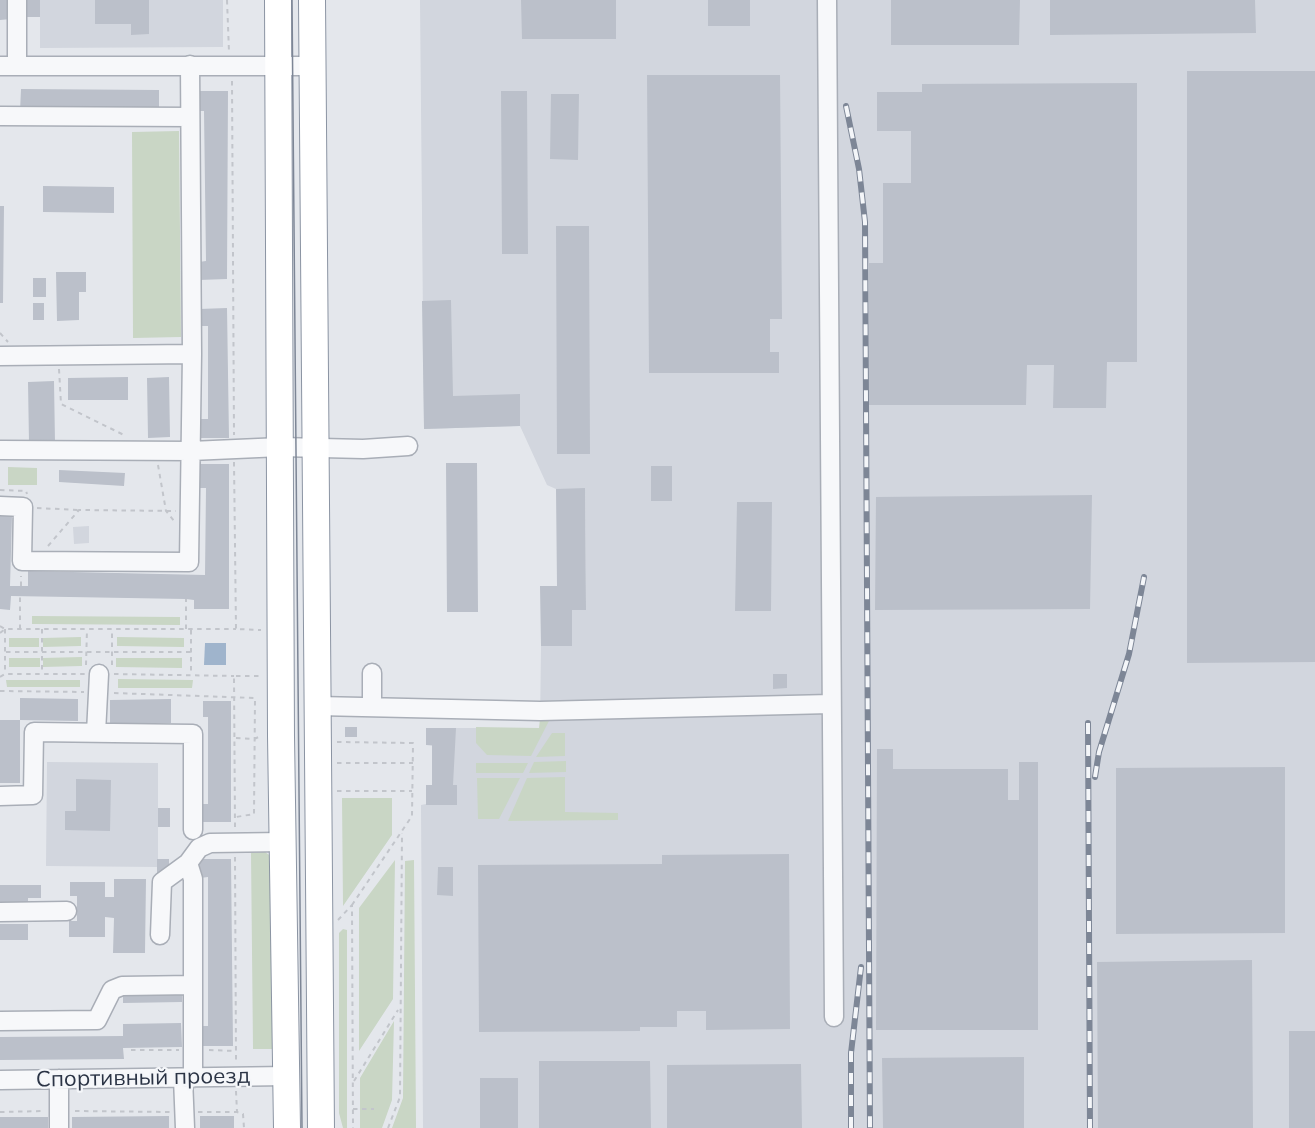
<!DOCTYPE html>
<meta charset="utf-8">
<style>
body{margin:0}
canvas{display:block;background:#e4e7ec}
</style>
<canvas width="1315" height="1128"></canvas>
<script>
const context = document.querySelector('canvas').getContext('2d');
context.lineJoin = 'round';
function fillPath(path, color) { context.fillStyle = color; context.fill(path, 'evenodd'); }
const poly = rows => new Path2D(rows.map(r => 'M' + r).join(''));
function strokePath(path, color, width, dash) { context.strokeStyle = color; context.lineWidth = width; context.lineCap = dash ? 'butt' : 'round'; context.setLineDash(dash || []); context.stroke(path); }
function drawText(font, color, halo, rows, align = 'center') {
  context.font = font + ' Mulish,sans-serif'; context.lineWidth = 4.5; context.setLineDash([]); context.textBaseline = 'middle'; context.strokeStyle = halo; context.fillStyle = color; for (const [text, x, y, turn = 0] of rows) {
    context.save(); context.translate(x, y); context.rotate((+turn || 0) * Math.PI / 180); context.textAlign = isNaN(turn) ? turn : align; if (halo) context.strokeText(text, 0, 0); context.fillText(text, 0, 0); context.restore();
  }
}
fillPath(poly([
 [40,0,223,0,223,47,40,48],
 [420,0,1315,0,1315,1128,423,1128,421,805,426,804,426,785,432,785,432,746,426,745,426,728,540,728,541,646,572,645,572,610,586,609,585,489,556,489,547,485,520,426,424,429],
 [89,526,89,543,74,544,73,527],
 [47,762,158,763,158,867,46,866]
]), '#d2d6de');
fillPath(poly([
 [179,131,181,337,133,338,132,132],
 [8,467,37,468,37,485,8,485],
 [32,616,180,617,180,625,32,624],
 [81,637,81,646,43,647,43,638],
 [117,637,184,638,184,647,117,646],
 [9,638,39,638,39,647,9,647],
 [82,657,82,666,43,667,43,658],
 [9,658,40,658,40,667,9,667],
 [116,658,182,658,182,668,116,667],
 [118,679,193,680,192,688,118,688],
 [6,680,80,680,80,687,7,687],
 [540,719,550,719,531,756,487,755,476,743,476,727,539,728],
 [552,733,565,733,565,756,536,757],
 [566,761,566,772,529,773,534,762],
 [476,763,528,763,523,773,476,773],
 [565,777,565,812,618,813,618,820,508,821,527,778],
 [477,778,520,778,499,819,478,819],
 [342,798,392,798,392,835,343,906],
 [265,852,272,857,274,1049,253,1049,251,853],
 [395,860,393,999,359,1051,359,908],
 [414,860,416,1128,392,1128,403,1098,405,861],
 [343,929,347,930,347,1128,343,1128,339,1113,339,933],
 [394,1021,392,1100,382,1128,360,1128,360,1078]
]), '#c9d6c5');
fillPath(poly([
 [205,643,226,643,226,665,204,665]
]), '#9fb4cc');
fillPath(poly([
 [0,0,11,0,11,19,0,20],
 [25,0,40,0,40,17,24,17],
 [95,0,149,0,149,34,131,35,131,24,95,24],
 [521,0,616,0,616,39,522,39],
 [708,0,750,0,750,26,708,26],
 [891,0,1020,0,1019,45,891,45],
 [1050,0,1255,0,1256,33,1050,35],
 [1187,71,1315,71,1315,662,1187,663],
 [647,75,780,75,782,319,770,319,770,352,779,352,779,373,649,373],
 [1137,83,1137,362,1107,362,1106,408,1053,408,1054,365,1027,365,1026,405,869,405,869,263,883,263,883,183,911,183,911,131,877,131,877,92,922,92,922,84],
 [21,89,159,90,159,113,20,112],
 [197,91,228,91,227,279,199,280,199,262,206,261,204,111,197,111],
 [501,91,527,91,528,254,502,254],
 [551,94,579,94,578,160,550,159],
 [43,186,114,187,114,213,43,212],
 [0,206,4,206,3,303,0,303],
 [556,226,589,226,590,454,557,454],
 [56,272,86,272,86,292,79,292,79,320,57,321],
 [33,278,46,278,46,297,33,297],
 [451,300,453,396,520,394,520,426,424,429,422,301],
 [33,303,44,303,44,320,33,320],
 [227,308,229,438,201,438,201,419,208,419,208,326,199,326,199,309],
 [128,377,128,400,68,400,68,378],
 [169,377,170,437,148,438,147,378],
 [54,381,55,443,29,443,28,382],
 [446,463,477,463,478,612,447,612],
 [194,464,229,464,229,609,194,609,194,600,186,599,11,596,10,610,0,609,0,515,12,515,10,586,28,586,28,571,205,575,206,488,194,488],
 [651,466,672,466,672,501,651,501],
 [59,470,125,473,124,486,59,482],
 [585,488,586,610,572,610,572,646,541,646,540,586,557,586,556,489],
 [1092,495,1090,609,875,610,876,497],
 [737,502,772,502,771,611,735,611],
 [773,674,787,674,787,688,773,689],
 [20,698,78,699,78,721,20,720],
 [171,699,171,723,110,723,110,700],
 [203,701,231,701,231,822,201,822,200,804,208,804,208,717,203,717],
 [0,720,20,720,20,783,0,783],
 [345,727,357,727,357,737,345,737],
 [426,728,456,728,453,785,457,785,457,805,426,805,426,785,432,785,432,745,426,745],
 [877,749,893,749,893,769,1008,769,1008,800,1019,800,1019,762,1038,762,1038,1030,876,1030],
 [1285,767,1285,933,1116,934,1116,768],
 [76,779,111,780,110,831,65,830,65,811,76,811],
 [158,808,170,808,170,827,158,827],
 [789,854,790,1029,706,1030,706,1011,677,1011,677,1027,640,1027,640,1031,479,1032,478,865,662,864,662,855],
 [157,859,169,859,169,873,157,873],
 [199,859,231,859,233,1046,200,1046,200,1026,208,1026,208,877,200,878],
 [438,867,453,867,453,896,437,895],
 [114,879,146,879,145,953,113,953,114,918,105,917,105,937,69,937,69,921,77,921,77,896,70,896,70,882,105,882,105,897,114,897],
 [0,885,41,885,41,898,28,898,28,903,0,903],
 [0,924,28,924,28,940,0,940],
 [1252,960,1253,1128,1098,1128,1097,962],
 [182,991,182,1002,123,1003,123,992],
 [181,1023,182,1047,123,1048,124,1059,0,1060,0,1037,123,1036,123,1024],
 [1289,1031,1315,1031,1315,1128,1289,1128],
 [1024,1057,1024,1128,883,1128,882,1058],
 [539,1061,650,1061,651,1128,539,1128],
 [801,1064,802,1128,667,1128,667,1065],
 [480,1078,518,1078,518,1128,480,1128],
 [169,1116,169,1128,72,1128,72,1117],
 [200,1116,234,1116,234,1128,200,1128],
 [0,1117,48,1117,48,1128,0,1128]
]), '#bbc0ca');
const minor = poly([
 [17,0,17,66],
 [827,0,834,1017],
 [0,66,312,66],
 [0,116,190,117],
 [0,356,192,354],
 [0,450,191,451,281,447,363,449,408,446],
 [0,506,23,507,22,561,189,562,192,354,190,65],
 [318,706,540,711,830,704],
 [372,707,372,673],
 [96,733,99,674],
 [0,796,33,795,34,732,193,734,193,830],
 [0,912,67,911],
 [160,935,162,882,188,863],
 [0,1021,97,1020,112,990,122,986,193,985],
 [183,1078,185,1128],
 [193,1078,193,879,188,863,199,848,210,843,283,842],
 [59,1079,59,1128],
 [0,1080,287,1076]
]);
const highway = poly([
 [278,0,281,736,287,1128],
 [312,0,321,1128]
]);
strokePath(minor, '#a9aeb7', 21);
strokePath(highway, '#8b94a3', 28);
strokePath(poly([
 [227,0,229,52],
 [232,81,234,435],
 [0,333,8,342],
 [59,369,61,404,126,436],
 [234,462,236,629,261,630],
 [158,465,166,511,174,521],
 [0,490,26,491,27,494],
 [37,508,79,510],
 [48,546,79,510,176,511],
 [21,586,21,576],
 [0,626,5,629,236,629],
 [5,629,5,674],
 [20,629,20,596],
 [42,629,42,673],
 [186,629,186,599],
 [191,630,191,675],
 [0,633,5,629],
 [6,652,191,652],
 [86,665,87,629],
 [112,665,112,629],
 [114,674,234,676],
 [0,677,5,674,85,674],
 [0,691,84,692],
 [114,693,255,698,254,814,236,817],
 [236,738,254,739,261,736],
 [337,742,413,743,412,816,352,905],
 [337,763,413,763],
 [337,791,412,791],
 [235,827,234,676,261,676,261,674],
 [235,857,236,1061],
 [338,920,352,905,353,1128],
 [131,1050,179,1050],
 [209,1050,236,1051],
 [354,1081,398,1010],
 [236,1091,237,1112,243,1114,244,1128],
 [353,1109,374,1109],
 [75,1111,171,1112],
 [0,1112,45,1111],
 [198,1112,237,1112],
 [388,1128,400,1097,402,833]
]), '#c2c5cb', 2, [4.5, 4.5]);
strokePath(minor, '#f7f8fa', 18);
strokePath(highway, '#fff', 26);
strokePath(poly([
 [292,0,302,1128]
]), '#7d8696', 1.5);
const rail = poly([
 [846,106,859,169,865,222,870,1128],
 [1088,723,1090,1128],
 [1095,777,1099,752,1129,654,1144,577],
 [851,1128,851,1053,861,967]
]);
strokePath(rail, '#7d8696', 6);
strokePath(rail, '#f4f6f9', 4, [11]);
drawText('22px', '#2b3445', '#f4f6f9', [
 ["Спортивный проезд",143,1078,-1]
]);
</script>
